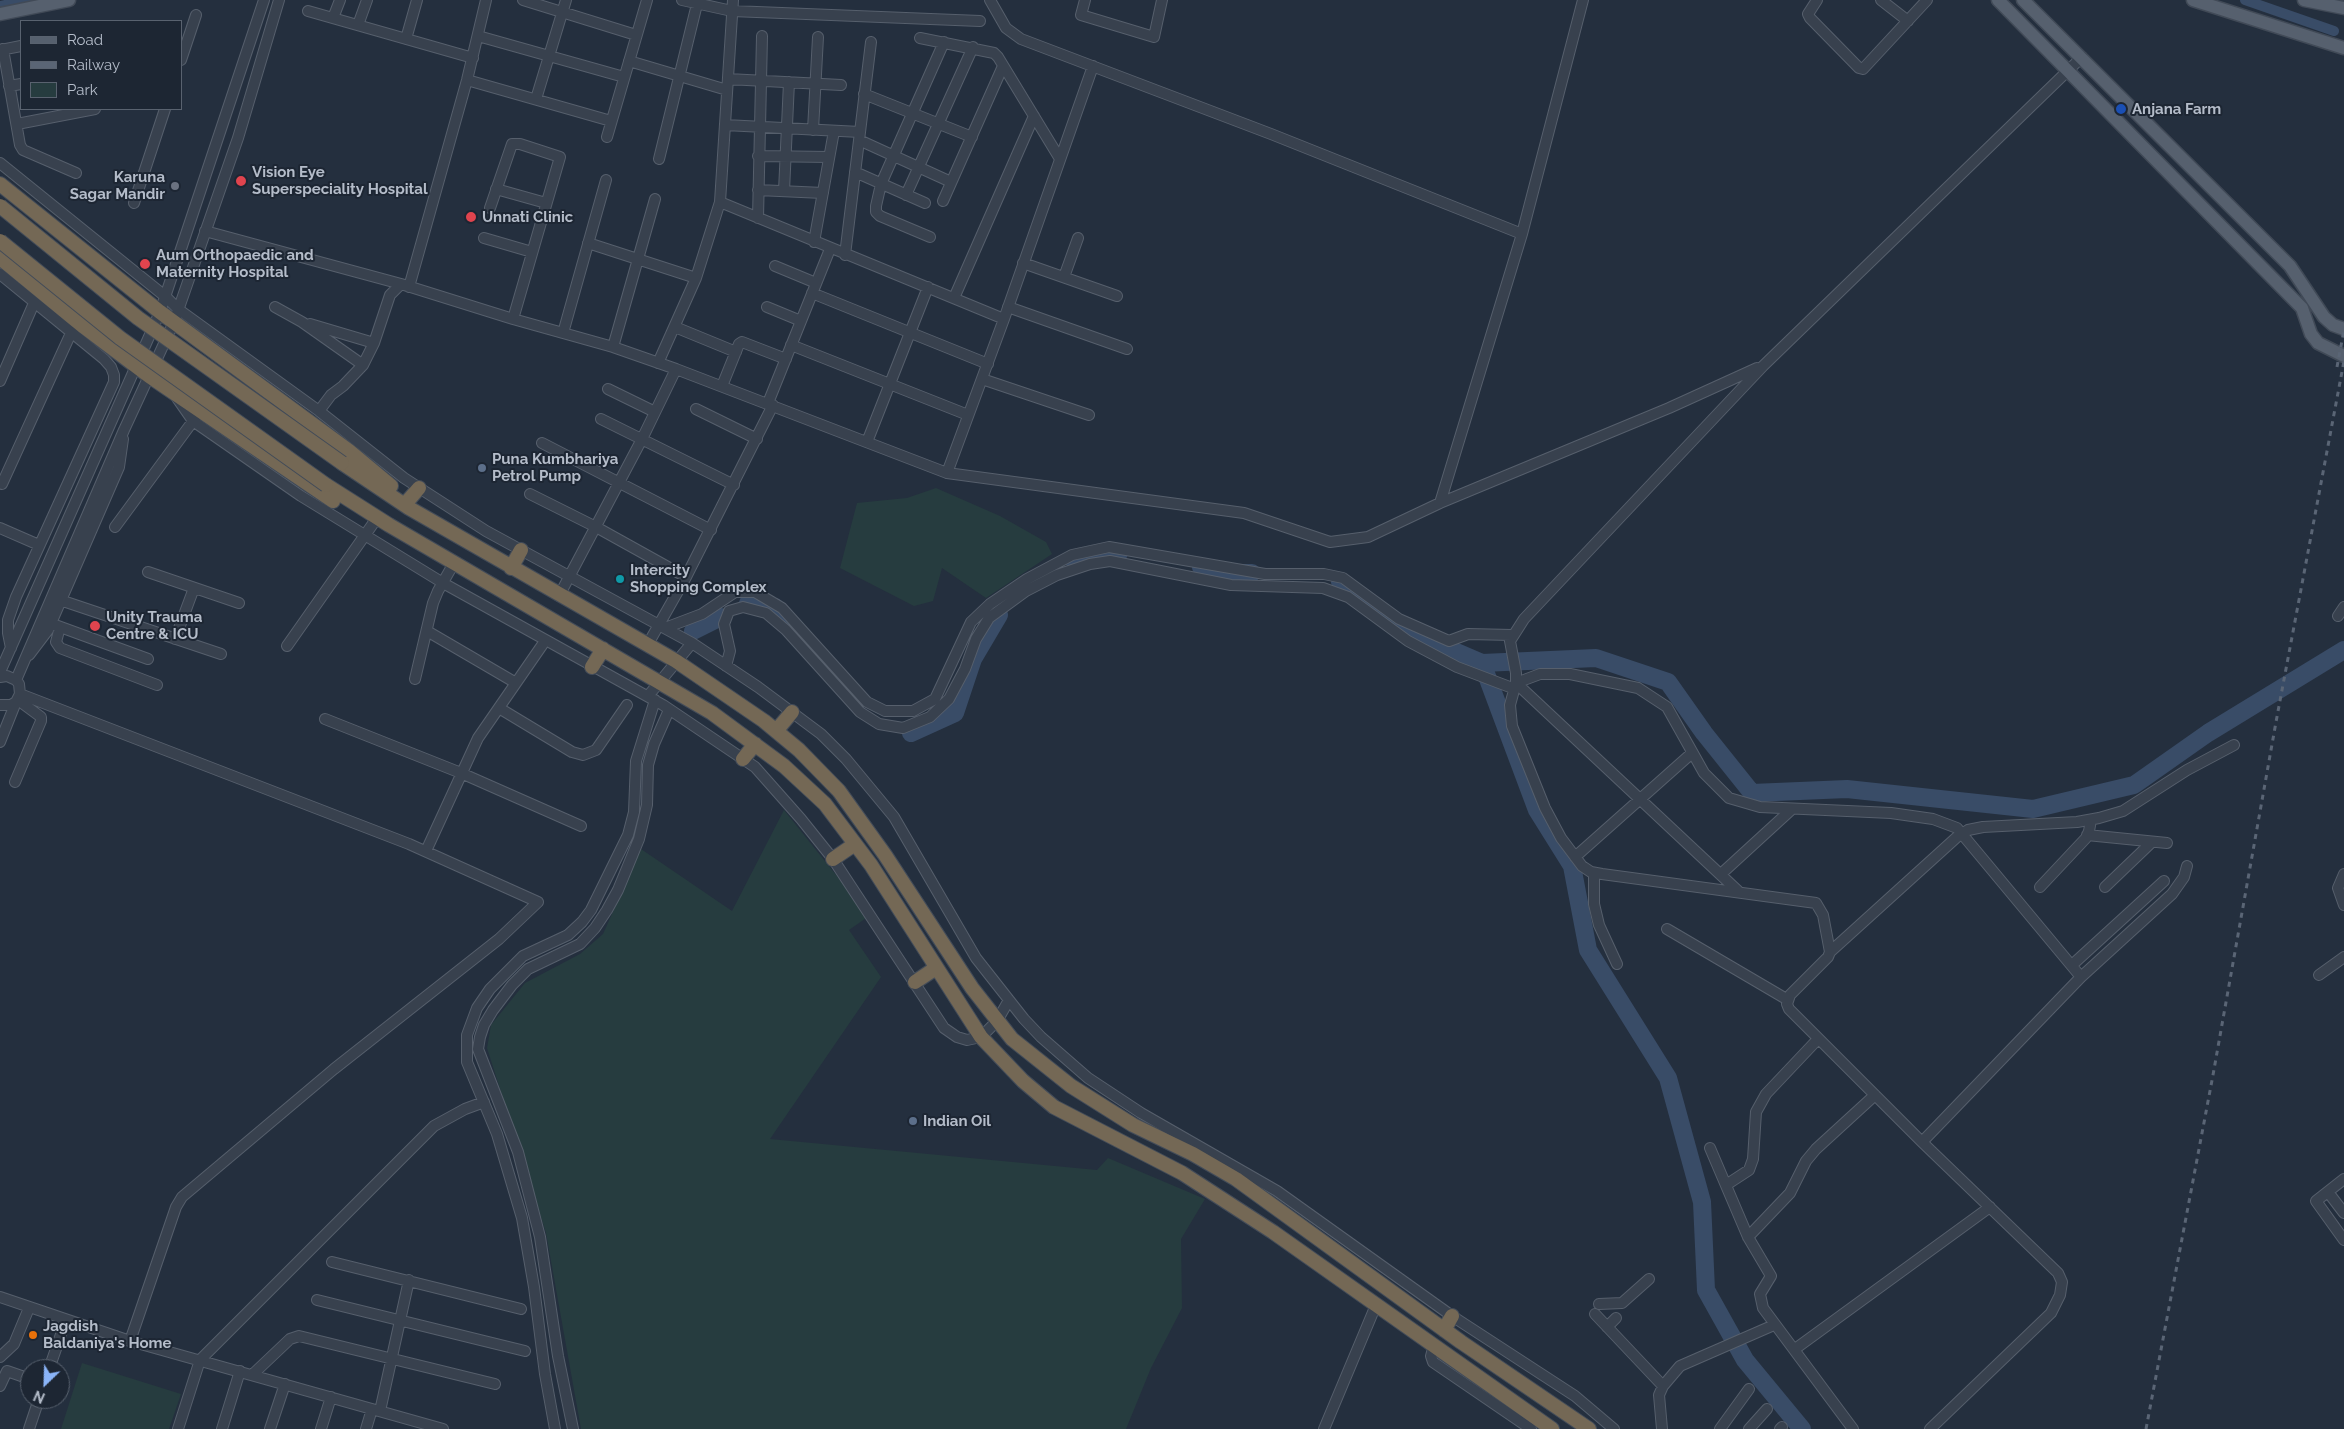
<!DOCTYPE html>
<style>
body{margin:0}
#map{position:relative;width:2344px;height:1429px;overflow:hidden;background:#242f3e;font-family:Raleway,sans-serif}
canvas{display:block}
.legend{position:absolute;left:20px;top:20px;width:162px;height:90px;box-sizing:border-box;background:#1d2633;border:1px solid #59626f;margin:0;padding:6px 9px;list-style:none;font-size:15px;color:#b4bcc9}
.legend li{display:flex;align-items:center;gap:10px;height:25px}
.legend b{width:25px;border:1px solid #59626f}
.north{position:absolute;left:20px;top:1359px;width:50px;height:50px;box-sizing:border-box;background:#1d2633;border:1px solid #59626f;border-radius:50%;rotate:204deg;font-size:14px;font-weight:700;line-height:20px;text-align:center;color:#b4bcc9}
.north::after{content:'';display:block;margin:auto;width:18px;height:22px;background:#8ab4f8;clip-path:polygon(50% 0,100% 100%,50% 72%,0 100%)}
</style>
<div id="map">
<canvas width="2344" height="1429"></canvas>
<ul class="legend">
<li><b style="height:6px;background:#56606e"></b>Road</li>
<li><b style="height:6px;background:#5a6575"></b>Railway</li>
<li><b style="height:14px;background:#263c3f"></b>Park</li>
</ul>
<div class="north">N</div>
</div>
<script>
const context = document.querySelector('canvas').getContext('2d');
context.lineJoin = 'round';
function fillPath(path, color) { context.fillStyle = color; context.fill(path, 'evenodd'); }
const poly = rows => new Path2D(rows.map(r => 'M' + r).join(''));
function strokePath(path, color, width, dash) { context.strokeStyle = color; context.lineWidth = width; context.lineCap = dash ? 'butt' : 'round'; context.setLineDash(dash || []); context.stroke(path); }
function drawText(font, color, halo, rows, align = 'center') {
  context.font = font + ' Raleway,sans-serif'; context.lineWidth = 4; context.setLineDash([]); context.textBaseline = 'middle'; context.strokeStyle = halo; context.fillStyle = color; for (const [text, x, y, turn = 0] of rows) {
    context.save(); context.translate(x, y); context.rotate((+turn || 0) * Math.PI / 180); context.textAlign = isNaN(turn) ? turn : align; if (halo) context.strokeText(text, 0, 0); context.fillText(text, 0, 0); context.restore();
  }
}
fillPath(poly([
 [936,488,1000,516,1046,542,1052,554,986,598,942,568,933,601,914,606,840,568,857,503,907,498],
 [784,810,869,916,849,930,881,977,770,1139,1097,1170,1108,1158,1205,1199,1181,1239,1182,1308,1151,1368,1126,1429,581,1429,546,1233,487,1048,491,1025,525,983,580,954,603,934,641,849,732,911],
 [82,1363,181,1394,169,1429,61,1429]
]), '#263c3f');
strokePath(poly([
 [2245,0,2334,31],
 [0,6,30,0]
]), '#394c67', 10);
strokePath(poly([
 [1073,559,1119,553],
 [1201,567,1219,573,1252,573],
 [1340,582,1396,626,1482,663,1596,658,1668,682,1704,733,1752,793,1847,789,2033,809,2134,785,2208,733,2344,650],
 [748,603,775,607,823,664],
 [693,631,721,617],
 [1482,663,1537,810,1572,866,1588,950,1668,1078,1702,1202,1706,1290,1745,1360,1802,1429],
 [911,733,955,713,973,659,999,615]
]), '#394c67', 18);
const minor = poly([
 [523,0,636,35],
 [682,0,732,11,980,21],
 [990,0,1006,28,1021,39,1271,134,1522,234],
 [1085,0,1081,15,1154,37,1162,0],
 [1817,0,1808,14,1810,18,1859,68,1863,69,1927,0],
 [1881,0,1908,21],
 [308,11,473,58],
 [333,18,340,0],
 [358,25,367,0],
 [478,36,624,77],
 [920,38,994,53,998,57,1060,159],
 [406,39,417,0],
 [3,49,20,145,23,150,76,173],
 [0,50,21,46],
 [181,60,196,15],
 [629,61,727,90],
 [728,79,841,85],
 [467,80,611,121],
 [9,86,21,84],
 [864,94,972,137],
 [536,99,566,0],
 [17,124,95,109],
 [725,125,860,132],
 [813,130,818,37],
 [607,137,647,0],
 [859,140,951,182],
 [758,156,829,157],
 [659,159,698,0],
 [0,163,166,297,178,309,319,411,404,478,486,531,692,643,758,687,821,734,846,759,894,817,976,958,1024,1019,1041,1037,1088,1078,1141,1113,1277,1191,1452,1316,1575,1396,1614,1429],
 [855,172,925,203],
 [496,189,546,203],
 [758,190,823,193],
 [784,191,789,82],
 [906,195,973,47],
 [943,201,1003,66],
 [720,202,1004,319],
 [134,203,165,109],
 [490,208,512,144,520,144,560,157,513,319],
 [758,218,762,36],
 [205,231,401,284,513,319,613,347,676,369,947,473,1244,513,1330,542,1368,537,1440,503,1669,408,1757,368],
 [930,237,880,216,876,212,876,206,881,184,944,42],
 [484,238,532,252],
 [814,242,834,131],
 [588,243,696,278],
 [845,255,871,42],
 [1023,263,1117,296],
 [775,266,816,283],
 [0,274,104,359,111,367,114,375,114,382,16,597,8,620,8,633,11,648],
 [1064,277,1078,238],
 [409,287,467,80,486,0],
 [812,293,988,364],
 [954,298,1034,116],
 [275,307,302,322,363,365],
 [767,307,801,321],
 [1008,307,1127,349],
 [310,324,374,343],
 [675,327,736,352],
 [563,333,606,180],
 [791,345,968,415],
 [613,347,655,199],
 [658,363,696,278,720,202,733,0],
 [982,379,1089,415],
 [0,381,34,303],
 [722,386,739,344,742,342,786,359],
 [608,389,655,412],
 [177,398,193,421,301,496,443,583,663,705,755,767,801,819,833,859,944,1028,957,1037,967,1040,981,1037,997,1021,1009,1000],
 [768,403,830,249],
 [696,409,757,439],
 [319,411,331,395,343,386,363,365,374,343,390,295,401,284],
 [601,419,734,485],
 [867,442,928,287],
 [542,443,711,530],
 [947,473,1004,319,1093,66],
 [2,484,71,333,75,331],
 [530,494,596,527,686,577],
 [1440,503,1522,234,1583,0],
 [115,527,196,417],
 [0,528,39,545],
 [148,572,239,603],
 [559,596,642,439,676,369],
 [60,600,221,654],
 [2338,616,2344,607],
 [55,625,148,659],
 [60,627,56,642,60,648,157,685],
 [665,628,702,614,735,592,755,592,782,608,867,702,885,711,913,711,935,699,971,622,990,604,1027,579,1072,555,1109,547,1265,574,1324,574,1343,578,1399,619,1449,641,1468,634,1512,635],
 [427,631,516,683],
 [175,639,194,588],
 [648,644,686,577,773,405],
 [287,646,377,518],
 [29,655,48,630,119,467,123,439],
 [726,666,730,651,724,624,729,611,743,607,766,613,786,630,860,712,879,724,903,728,930,717,949,699,965,669,976,639,989,618,1026,591,1057,575,1090,564,1110,561,1231,585,1323,588,1348,597,1408,641,1457,667,1515,689],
 [0,672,160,312,264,0],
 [0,677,7,676,16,680,19,684,20,694,16,702,11,705,0,705],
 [415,679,433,603,438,591,454,563],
 [16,680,124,430,174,322,238,138,279,0],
 [20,694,409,844,538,902,499,939,334,1069,182,1197,176,1207,130,1341],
 [648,696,692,643],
 [499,708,572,752,583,755,596,750,627,705],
 [325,719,461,773,581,826],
 [0,742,16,702],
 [15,782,41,721,41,717,18,700],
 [2087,835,2167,843],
 [426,851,478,738,545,641],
 [1575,857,1692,753],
 [1594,873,1594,904,1599,925,1617,964],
 [1721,874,1792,809],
 [2344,874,2338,888,2344,905],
 [2040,887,2086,838,2089,831,2091,820],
 [2105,887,2152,842],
 [1738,891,1516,683,1540,674,1570,674,1638,688,1667,707,1704,773,1729,798,1760,807,1891,813,1933,819,1957,828,2081,977],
 [1667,929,1788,1000],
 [1830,952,1957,837,1968,830,1983,827,2077,822,2099,818,2123,811,2187,770,2234,745],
 [2072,965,2164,881],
 [2319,975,2344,957],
 [1922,1142,2081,977,2172,894,2184,877,2187,866],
 [1710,1148,1748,1237,1771,1276,1760,1294,1763,1308,1853,1429],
 [2344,1179,2316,1201,2344,1240],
 [1726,1185,1749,1170,1753,1159,1756,1112,1766,1094,1818,1039],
 [2328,1192,2344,1213],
 [1748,1237,1790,1193,1806,1161,1816,1149,1875,1095],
 [332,1262,521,1309],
 [0,1297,130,1341,443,1429],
 [317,1300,525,1351],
 [1599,1304,1622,1303,1649,1279],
 [1595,1314,1663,1386],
 [1607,1327,1616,1318],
 [1434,1345,1431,1356,1433,1362,1531,1429],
 [1795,1349,1990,1207],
 [0,1357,14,1344,29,1308],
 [49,1369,66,1320],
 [252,1375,290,1339,299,1336,495,1384],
 [0,1386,7,1371,30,1379],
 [380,1411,409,1280],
 [29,1429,39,1399],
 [178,1429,200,1360,434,1126,465,1109,484,1102],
 [222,1429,240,1371],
 [270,1429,285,1384],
 [321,1429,331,1397],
 [366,1429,372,1409],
 [555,1429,545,1374,534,1287,522,1218,497,1134,467,1062,467,1035,477,1008,490,989,523,956,568,935,582,922,591,910,628,835,634,812,636,761,655,700],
 [573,1429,558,1356,540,1237,518,1152,478,1049,480,1037,484,1025,493,1010,512,985,528,969,580,944,595,928,607,910,618,890,639,839,647,805,648,765,654,744,669,710],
 [1324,1429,1376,1305],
 [1662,1429,1659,1395,1663,1386,1680,1366,1774,1325],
 [1720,1429,1749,1389],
 [1749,1429,1767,1409],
 [1780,1429,1782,1427],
 [1930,1429,2051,1313,2060,1295,2062,1282,2058,1273,1922,1142,1789,1009,1787,1004,1790,995,1828,957,1830,952,1823,915,1816,903,1602,874,1591,872,1582,866,1561,838,1545,808,1512,726,1510,705,1516,683,1516,673,1510,641,1524,619,1763,366,2082,57]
]);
const major = poly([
 [1998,0,2302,308,2311,334,2318,343,2344,356],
 [2023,0,2290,266,2324,317,2333,325,2344,329],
 [2193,0,2344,48],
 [2304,0,2344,8],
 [0,14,69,0]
]);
const highway = poly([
 [0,184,160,312,349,451,391,486],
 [0,258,84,327,149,376,333,501],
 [342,463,409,508,676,661,764,721,799,750,839,791,885,855,972,988,1012,1039,1071,1086,1133,1125,1193,1154,1236,1179,1461,1342,1589,1429],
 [326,485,389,525,712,713,784,766,825,804,871,865,981,1037,1023,1081,1054,1107,1182,1173,1273,1232,1552,1429],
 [406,503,419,488],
 [511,568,521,550],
 [592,667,603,649],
 [776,731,792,712],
 [743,759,755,744],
 [833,859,855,844],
 [915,982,936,968],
 [1444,1330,1452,1316]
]);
strokePath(minor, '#565f6c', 12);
strokePath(major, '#414a57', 15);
strokePath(highway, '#434c59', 16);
strokePath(minor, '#38414e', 10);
strokePath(major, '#56606e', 12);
strokePath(highway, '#746855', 14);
strokePath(poly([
 [2337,367,2344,330],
 [2146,1429,2213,1075,2276,722,2344,361]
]), '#5a6575', 3, [5, 5]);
const highwayBridge = poly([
 [0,206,138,318,342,463],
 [0,241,120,338,326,485]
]);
strokePath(highwayBridge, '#434c59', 16, []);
strokePath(highwayBridge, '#746855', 14);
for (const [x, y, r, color] of [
 [2121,109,6,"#1a4fb4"],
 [241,181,6,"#e0444e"],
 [175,186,5,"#6b7280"],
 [471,217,6,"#e0444e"],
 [145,264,6,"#e0444e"],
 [482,468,5,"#5c6f8a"],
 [620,579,5,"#0f9aa8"],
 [95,626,6,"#e0444e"],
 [913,1121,5,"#5c6f8a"],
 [33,1335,5,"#e8710a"]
]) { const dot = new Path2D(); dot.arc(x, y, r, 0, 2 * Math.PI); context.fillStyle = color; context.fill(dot); strokePath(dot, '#1d2633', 2); }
drawText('bold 15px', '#b4bcc9', '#1d2633', [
 ["Anjana Farm",2132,109],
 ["Vision Eye",252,172],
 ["Superspeciality Hospital",252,189],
 ["Karuna",165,177,"right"],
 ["Sagar Mandir",165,194,"right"],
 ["Unnati Clinic",482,217],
 ["Aum Orthopaedic and",156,255],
 ["Maternity Hospital",156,272],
 ["Puna Kumbhariya",492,459],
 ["Petrol Pump",492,476],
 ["Intercity",630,570],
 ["Shopping Complex",630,587],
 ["Unity Trauma",106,617],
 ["Centre & ICU",106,634],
 ["Indian Oil",923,1121],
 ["Jagdish",43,1326],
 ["Baldaniya's Home",43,1343]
], 'left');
</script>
